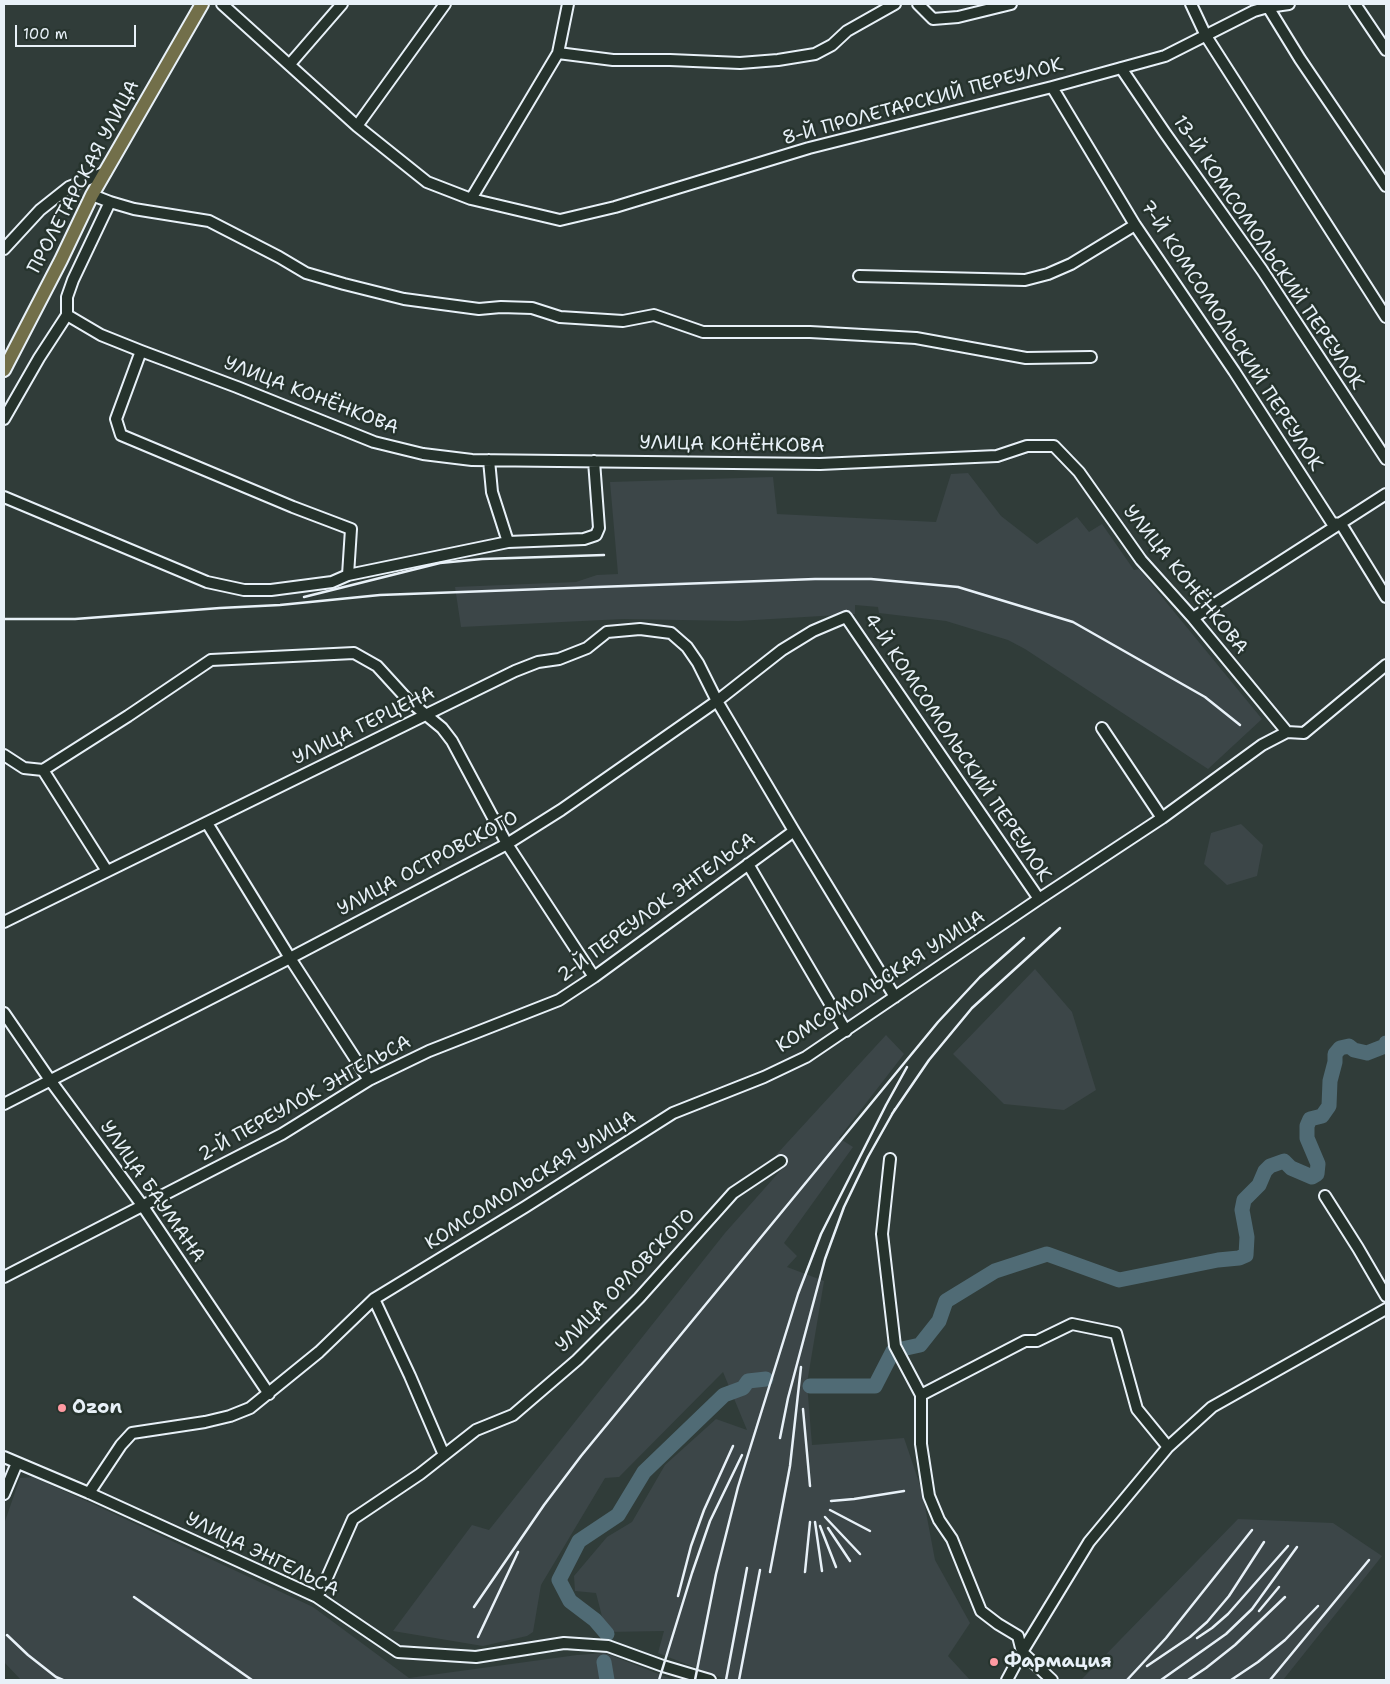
<!DOCTYPE html>
<meta charset="utf-8">
<style>
body{margin:0}
#map{position:relative;width:1390px;height:1684px;overflow:hidden;background:#303c39;font-family:"Shantell Sans",sans-serif}
canvas{display:block}
.frame{position:absolute;inset:0;border:5px solid #e8f1f8;pointer-events:none}
.scale{position:absolute;left:15px;top:25px;width:121px;height:22px;box-sizing:border-box;border:2px solid #e8f1f8;border-top:0;padding-left:6px;font-size:15px;line-height:18px;white-space:nowrap;color:#e8f1f8;-webkit-text-stroke:4px #26332d;paint-order:stroke}
</style>
<div id="map">
<canvas width="1390" height="1684"></canvas>
<div class="frame"></div>
<div class="scale">100 m</div>
</div>
<script>
const context = document.querySelector('canvas').getContext('2d');
context.lineJoin = 'round';
function fillPath(path, color) { context.fillStyle = color; context.fill(path, 'evenodd'); }
const poly = rows => new Path2D(rows.map(r => 'M' + r).join(''));
function strokePath(path, color, width, dash) { context.strokeStyle = color; context.lineWidth = width; context.lineCap = dash ? 'butt' : 'round'; context.setLineDash(dash || []); context.stroke(path); }
function drawText(font, color, halo, rows, align = 'center') {
  context.font = font + ' "Shantell Sans",sans-serif'; context.lineWidth = 5; context.setLineDash([]); context.textBaseline = 'middle'; context.strokeStyle = halo; context.fillStyle = color; for (const [text, x, y, turn = 0] of rows) {
    context.save(); context.translate(x, y); context.rotate((+turn || 0) * Math.PI / 180); context.textAlign = isNaN(turn) ? turn : align; if (halo) context.strokeText(text, 0, 0); context.fillText(text, 0, 0); context.restore();
  }
}
fillPath(poly([
 [968,473,1001,516,1037,544,1077,517,1089,532,1102,524,1134,570,1139,569,1262,719,1208,769,1025,649,1008,640,946,621,879,613,878,607,855,605,855,614,738,621,623,619,461,627,455,587,576,582,597,575,618,574,610,482,773,477,777,514,936,522,951,474],
 [1241,824,1263,845,1257,876,1227,885,1204,864,1211,833],
 [1035,969,1072,1012,1096,1090,1064,1110,1004,1104,953,1054],
 [886,1035,904,1054,839,1138,853,1147,784,1243,797,1256,787,1267,824,1281,807,1383,812,1445,904,1438,922,1491,935,1560,970,1623,948,1656,970,1680,727,1680,658,1653,664,1631,606,1632,596,1593,575,1591,574,1576,607,1537,632,1522,665,1465,716,1419,747,1430,723,1372,619,1477,605,1478,541,1585,533,1632,527,1636,483,1646,393,1631,472,1525,489,1530,725,1233,788,1162,776,1155],
 [33,1477,93,1504,313,1607,409,1678,577,1655,605,1653,674,1680,21,1680,4,1662,4,1524,20,1478],
 [1238,1519,1333,1523,1382,1556,1283,1680,1081,1680]
]), '#3c4648');
strokePath(poly([
 [810,1386,875,1386,893,1351,920,1345,939,1321,946,1301,995,1271,1047,1254,1119,1280,1218,1260,1239,1258,1246,1255,1247,1237,1242,1210,1244,1200,1259,1185,1265,1171,1270,1166,1284,1161,1291,1168,1312,1177,1317,1174,1318,1164,1307,1138,1307,1126,1310,1119,1322,1116,1329,1106,1330,1081,1335,1062,1335,1054,1340,1048,1349,1046,1354,1050,1367,1053,1385,1046,1386,1043],
 [607,1634,595,1620,570,1601,559,1580,579,1541,618,1515,644,1472,724,1395,743,1388,748,1381,766,1379],
 [604,1662,607,1680]
]), '#506b75', 15);
const minor = poly([
 [222,4,357,126,427,182,471,199,560,220,615,207,809,148,1052,87,1165,56,1254,11,1268,7,1289,4],
 [918,4,933,19,958,17,1011,4],
 [1191,4,1206,36,1386,317],
 [1355,4,1386,50],
 [1268,7,1300,59,1386,186],
 [558,53,613,60,670,60,740,63,778,60,815,54,832,45,847,31,895,4],
 [290,64,342,4],
 [1121,68,1165,133,1262,270,1386,459],
 [1052,87,1135,225,1234,371,1332,523,1341,524,1386,597],
 [357,126,445,4],
 [92,195,110,202,134,209,209,221,279,257,306,273,344,284,404,299,479,309,501,307,532,308,560,317,623,321,654,315,703,332,810,332,916,338,1026,358,1091,357],
 [471,199,558,53,568,4],
 [4,249,40,210,69,187,106,172],
 [859,276,1025,280,1048,274,1071,264,1135,225],
 [67,315,101,335,141,351,237,387,374,442,423,454,472,460,820,464,997,456,1027,446,1054,446,1079,472,1141,560,1193,618,1287,732],
 [141,351,116,419,121,435,293,507,351,529,348,575],
 [4,419,39,358,67,315,67,297,73,280,110,202],
 [489,460,492,492,508,542,584,539,596,535,599,528,594,461],
 [4,497,207,582,244,590,271,590,332,582,348,575,508,542],
 [1193,618,1386,494],
 [1102,728,1162,818],
 [4,755,24,768,43,770,107,871],
 [43,770,128,716,211,660,354,653,377,666,408,700,442,728,452,741,507,844,594,977],
 [207,823,290,958,369,1080],
 [748,864,846,1031],
 [4,922,515,671,538,662,559,659,587,648,607,632,640,629,671,633,687,647,698,663,717,701,794,831,895,997],
 [4,1013,50,1080,142,1205,269,1394],
 [4,1104,290,958,507,844,561,810,717,701,782,650,813,631,846,617,1039,899],
 [890,1159,882,1234,895,1346,921,1395,921,1444,929,1496,939,1520,952,1539,981,1611,998,1624,1018,1636,1022,1652,1052,1680],
 [1325,1196,1358,1248,1386,1296],
 [4,1277,282,1134,369,1080,429,1051,559,1000,594,977,794,831],
 [374,1299,410,1376,444,1455],
 [921,1395,1025,1341,1037,1341,1072,1324,1116,1333,1137,1409,1168,1447],
 [4,1457,89,1493,317,1597,398,1652,476,1657,564,1643,608,1646,663,1666,710,1680],
 [89,1493,121,1445,132,1433,205,1422,230,1416,250,1408,319,1352,374,1299,525,1207,673,1113,764,1077,806,1057,1039,899,1162,818,1262,745,1287,732,1304,733,1386,665],
 [4,1494,17,1463],
 [317,1597,326,1580,353,1519,420,1474,476,1430,513,1415,577,1360,639,1298,733,1193,781,1161],
 [1007,1680,1022,1652,1089,1542,1168,1447,1212,1407,1386,1309]
]);
const major = poly([
 [4,370,61,260,92,195,202,4]
]);
strokePath(minor, '#e8f1f8', 14);
strokePath(major, '#e8f1f8', 16);
strokePath(minor, '#26332d', 10);
strokePath(major, '#726f4a', 12);
strokePath(poly([
 [304,597,440,563,482,559,604,555],
 [4,619,75,619,220,608,280,605,380,595,815,579,871,579,958,587,1073,622,1205,697,1240,725],
 [892,1114,929,1060,972,1008,1060,928],
 [803,1409,810,1486],
 [780,1438,788,1398,825,1259,844,1207,868,1157,895,1109],
 [831,1501,854,1499,904,1491],
 [830,1510,870,1531],
 [825,1517,860,1554],
 [815,1522,822,1571],
 [820,1526,836,1567],
 [828,1528,850,1561],
 [770,1572,790,1466,801,1367],
 [805,1572,810,1522],
 [678,1596,691,1546,704,1510,733,1446],
 [134,1597,252,1680],
 [474,1607,544,1505,581,1456,938,1022,980,977,1024,938],
 [1259,1611,1279,1587],
 [7,1635,28,1655,56,1677,63,1680],
 [478,1637,518,1552],
 [1197,1638,1212,1628,1228,1614,1288,1546],
 [1147,1666,1190,1637,1207,1622,1229,1596,1264,1542],
 [659,1680,692,1573,710,1521,742,1455],
 [695,1680,716,1574,738,1487,798,1294,821,1234,886,1105,907,1067],
 [726,1680,747,1568],
 [739,1680,760,1570],
 [1127,1680,1166,1638,1252,1530],
 [1161,1680,1226,1634,1252,1609,1297,1547],
 [1188,1680,1206,1668,1235,1645,1285,1597],
 [1231,1680,1258,1662,1285,1640,1318,1606],
 [1270,1680,1369,1560]
]), '#e8f1f8', 2.5);
for (const [x, y, r, color] of [
 [62,1408,5,"#ff9aa2"],
 [994,1662,5,"#ff9aa2"]
]) { const dot = new Path2D(); dot.arc(x, y, r, 0, 2 * Math.PI); context.fillStyle = color; context.fill(dot); strokePath(dot, '#26332d', 2); }
drawText('19px', '#e8f1f8', '#26332d', [
 ["8-Й ПРОЛЕТАРСКИЙ ПЕРЕУЛОК",923,102,-15],
 ["ПРОЛЕТАРСКАЯ УЛИЦА",84,177,-62],
 ["13-Й КОМСОМОЛЬСКИЙ ПЕРЕУЛОК",1268,253,56],
 ["7-Й КОМСОМОЛЬСКИЙ ПЕРЕУЛОК",1231,336,57],
 ["УЛИЦА КОНЁНКОВА",311,396,21],
 ["УЛИЦА КОНЁНКОВА",732,445,1],
 ["УЛИЦА КОНЁНКОВА",1185,580,51],
 ["УЛИЦА ГЕРЦЕНА",364,726,-26],
 ["4-Й КОМСОМОЛЬСКИЙ ПЕРЕУЛОК",957,748,56],
 ["УЛИЦА ОСТРОВСКОГО",428,864,-28],
 ["2-Й ПЕРЕУЛОК ЭНГЕЛЬСА",657,908,-36],
 ["КОМСОМОЛЬСКАЯ УЛИЦА",881,982,-33],
 ["2-Й ПЕРЕУЛОК ЭНГЕЛЬСА",305,1099,-29],
 ["КОМСОМОЛЬСКАЯ УЛИЦА",531,1181,-32],
 ["УЛИЦА БАУМАНА",152,1192,55],
 ["УЛИЦА ОРЛОВСКОГО",626,1281,-46],
 ["УЛИЦА ЭНГЕЛЬСА",262,1555,26]
]);
drawText('bold 19px', '#e8f1f8', '#26332d', [
 ["Ozon",72,1408],
 ["Фармация",1004,1662]
], 'left');
</script>
